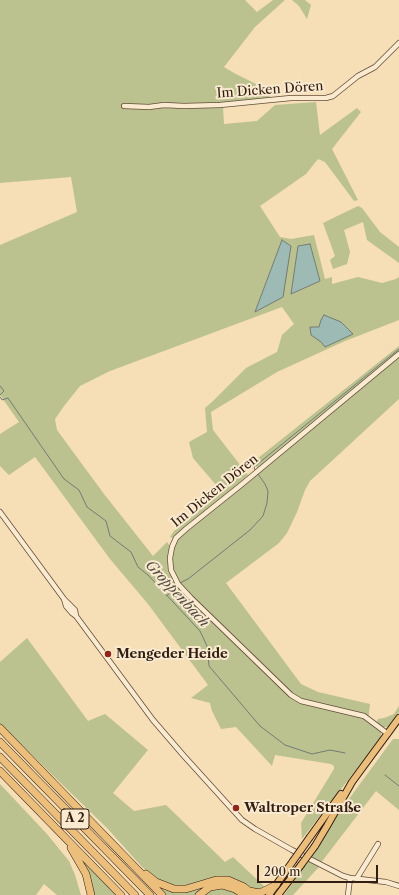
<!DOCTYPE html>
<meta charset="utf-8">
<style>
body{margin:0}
#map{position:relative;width:399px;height:895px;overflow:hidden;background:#f6deb6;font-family:"Libre Caslon Text",serif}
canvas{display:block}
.scale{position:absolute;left:257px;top:865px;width:121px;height:18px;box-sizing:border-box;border:2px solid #321d12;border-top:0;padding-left:5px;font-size:12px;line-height:14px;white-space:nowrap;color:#321d12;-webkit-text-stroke:3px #f9ead0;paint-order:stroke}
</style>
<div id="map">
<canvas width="399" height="895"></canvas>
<div class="scale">200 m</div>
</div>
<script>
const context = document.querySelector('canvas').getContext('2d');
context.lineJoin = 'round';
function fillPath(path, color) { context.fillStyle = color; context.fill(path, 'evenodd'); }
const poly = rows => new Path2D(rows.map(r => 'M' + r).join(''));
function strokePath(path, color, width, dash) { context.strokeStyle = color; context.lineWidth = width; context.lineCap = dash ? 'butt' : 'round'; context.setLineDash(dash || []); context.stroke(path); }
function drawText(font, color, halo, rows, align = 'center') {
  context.font = font + ' "Libre Caslon Text",serif'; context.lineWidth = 4; context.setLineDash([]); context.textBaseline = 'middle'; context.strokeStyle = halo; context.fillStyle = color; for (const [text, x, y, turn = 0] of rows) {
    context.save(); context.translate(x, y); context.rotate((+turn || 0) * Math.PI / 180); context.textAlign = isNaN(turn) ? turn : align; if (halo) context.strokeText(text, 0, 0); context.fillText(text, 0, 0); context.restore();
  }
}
fillPath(poly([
 [0,0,245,0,257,12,273,0,285,0,255,27,224,67,234,73,264,88,262,91,272,98,223,107,224,124,257,121,275,105,316,102,320,135,357,108,361,112,332,149,358,200,354,201,325,162,318,159,306,174,260,206,280,237,291,239,314,235,325,279,332,277,332,284,358,277,382,283,396,279,399,277,399,320,345,341,277,372,211,412,213,430,248,475,228,493,399,357,399,399,310,481,305,490,297,512,287,533,279,543,226,583,301,684,318,692,370,704,368,721,381,731,381,736,370,752,302,839,301,823,334,769,334,766,331,764,275,755,272,766,236,727,221,729,212,711,210,703,191,698,208,685,148,604,110,559,35,457,9,475,0,466,0,434,19,422,0,395,0,245,77,212,71,177,0,183],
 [282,240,291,246,255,312],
 [310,244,320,281,291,294,298,246],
 [282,307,294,324,282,335,277,352,246,368,213,401,205,408,207,432,189,442,193,458,222,492,174,531,170,537,173,538,180,532,171,555,174,575,177,586,170,571,169,557,170,546,167,542,153,556,104,494,57,430,55,419,64,406,80,386,110,371],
 [324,315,326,316,321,342,310,327,319,327],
 [292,0,305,0,311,5,307,19,299,6],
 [358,206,362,208,380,232,399,247,399,263,367,240,363,222,344,230,350,252,347,264,333,269,330,260,335,256,323,223],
 [399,346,399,352,258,469,253,462],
 [27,638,88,721,105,714,148,750,113,793,134,811,166,805,225,862,233,857,266,888,259,890,251,889,233,879,223,876,215,877,186,886,178,887,158,880,143,868,107,828,0,724,0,662],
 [399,706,399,712,388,727,382,727,377,724,377,721,378,719,384,718,394,714],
 [393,739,399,739,399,810,376,791,320,864,319,867,293,895,284,895,316,850,335,818],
 [0,784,47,834,69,861,75,875,81,895,57,895,44,884,36,895,0,895],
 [82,860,116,895,94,895],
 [206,886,196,895,163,895,157,888,169,890],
 [221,887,232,891,238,895,206,895,212,890]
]), '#bbc18f');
const water = poly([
 [282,240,291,246,283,297,255,312,282,240],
 [310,244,320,281,291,294,298,246,310,244],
 [324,315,341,322,353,334,325,347,321,342,311,335,310,327,319,327,321,320,324,315]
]);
fillPath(water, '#9dbbb4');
strokePath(water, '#727c73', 1);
strokePath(poly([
 [0,386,4,391,0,395],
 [0,397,2,400,8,398,64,479,79,490,87,507,106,521,110,536,131,552,138,567,148,575,200,631,207,646,209,666,260,726,285,745,312,754,330,750,345,753],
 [255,470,254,467,399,349],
 [180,583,188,579,250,530,263,516,267,503,268,491,265,484,258,474],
 [167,596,177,585],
 [385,775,399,786]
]), '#727c73', 1);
const minor = poly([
 [124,106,149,107,164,105,184,106,220,105,291,98,326,98,333,96,358,76,375,67,399,43],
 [0,512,64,599,75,610,76,616],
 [64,599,66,606,72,613,76,616,153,720,184,756,242,820,255,829,292,850,343,876,350,878,386,882,399,886],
 [388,734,364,716,301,701,291,695,191,598,178,584,171,570,170,558,172,547,176,538,186,529,241,485,399,354],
 [357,878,378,844],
 [348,895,350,878]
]);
const major = poly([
 [310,837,341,794],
 [315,846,327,826,352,782,399,718],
 [269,895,293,861],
 [278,895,301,865]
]);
const highway = poly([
 [0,728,162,895],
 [0,742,150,895],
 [0,757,135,895],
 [0,771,121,895],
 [71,848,86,874,91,895],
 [146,874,156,882,174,889,186,889,216,880,228,880,244,887,254,895],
 [249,891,260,893,276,885],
 [199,895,210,887,222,885,235,889,245,895]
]);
strokePath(minor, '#634d3b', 6);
strokePath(major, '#321d12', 8);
strokePath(highway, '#321d12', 8);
strokePath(minor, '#f9ead0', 4.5);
strokePath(major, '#ebbf7b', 6);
strokePath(highway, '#ebbf7b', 7);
const majorBridge = poly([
 [293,861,310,837],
 [301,865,315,846]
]);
strokePath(majorBridge, '#321d12', 8, []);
strokePath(majorBridge, '#ebbf7b', 6);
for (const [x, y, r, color] of [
 [108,654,4,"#8f2418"],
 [236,808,4,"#8f2418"]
]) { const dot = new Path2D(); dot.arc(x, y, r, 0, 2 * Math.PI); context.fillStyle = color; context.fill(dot); strokePath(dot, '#f9ead0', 1.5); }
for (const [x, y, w] of [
 [75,819,28]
]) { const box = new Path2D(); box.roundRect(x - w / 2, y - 10, w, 20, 3); context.fillStyle = '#f9ead0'; context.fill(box); strokePath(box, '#321d12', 1); }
drawText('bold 12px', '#321d12', null, [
 ["A 2",75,819]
]);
drawText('13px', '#321d12', '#f9ead0', [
 ["Im Dicken Dören",270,90,-4],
 ["Im Dicken Dören",215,491,-39]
]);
drawText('bold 13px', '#321d12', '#f9ead0', [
 ["Mengeder Heide",116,654],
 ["Waltroper Straße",244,808]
], 'left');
drawText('italic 14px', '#524c43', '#f9ead0', [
 ["Groppenbach",177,594,47]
]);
</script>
